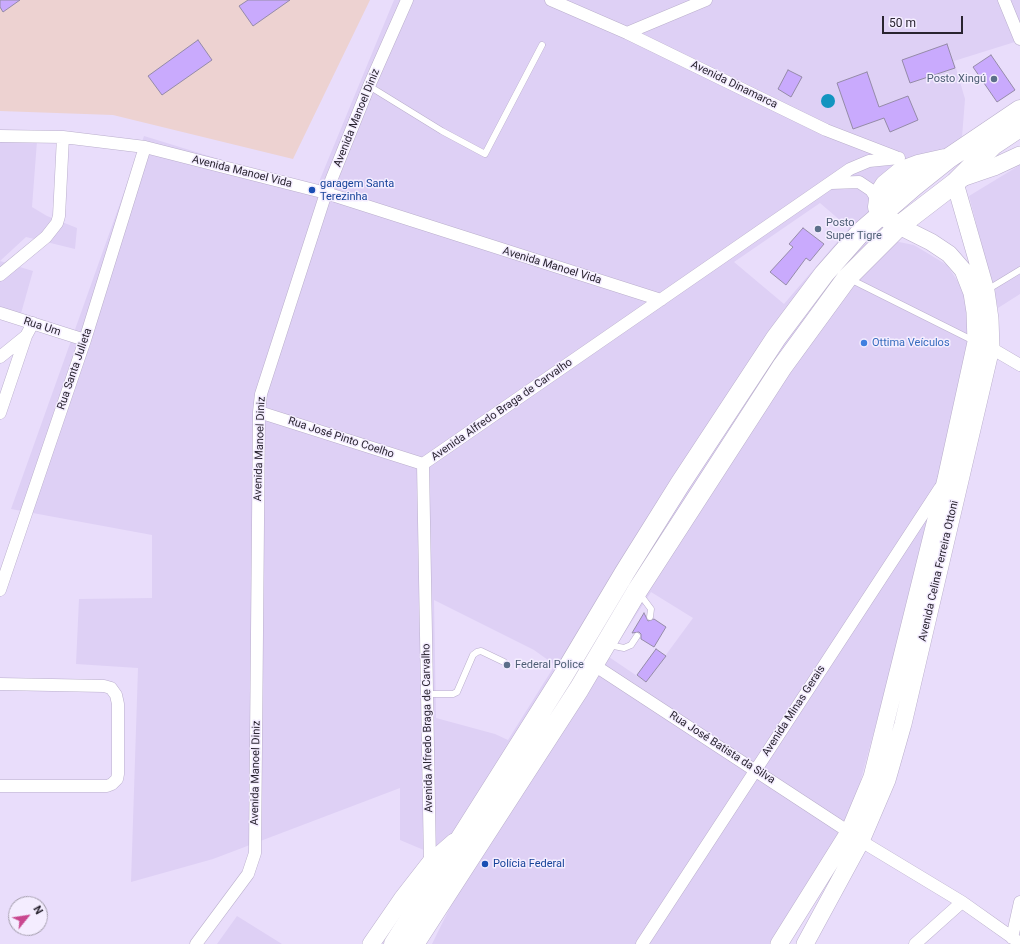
<!DOCTYPE html>
<meta charset="utf-8">
<style>
body{margin:0}
#map{position:relative;width:1020px;height:944px;overflow:hidden;background:#e9ddfb;font-family:Roboto,sans-serif}
canvas{display:block}
.north{position:absolute;left:8px;top:896px;width:40px;height:40px;box-sizing:border-box;background:#f4edff;border:1px solid #a39dac;border-radius:50%;rotate:60deg;font-size:11px;font-weight:700;line-height:16px;text-align:center;color:#292430}
.north::after{content:'';display:block;margin:auto;width:14px;height:18px;background:#c9478f;clip-path:polygon(50% 0,100% 100%,50% 72%,0 100%)}
.scale{position:absolute;left:882px;top:16px;width:81px;height:18px;box-sizing:border-box;border:2px solid #292430;border-top:0;padding-left:5px;font-size:12px;line-height:14px;white-space:nowrap;color:#292430;-webkit-text-stroke:3px #f4edff;paint-order:stroke}
</style>
<div id="map">
<canvas width="1020" height="944"></canvas>
<div class="north">N</div>
<div class="scale">50 m</div>
</div>
<script>
const context = document.querySelector('canvas').getContext('2d');
context.lineJoin = 'round';
function fillPath(path, color) { context.fillStyle = color; context.fill(path, 'evenodd'); }
const poly = rows => new Path2D(rows.map(r => 'M' + r).join(''));
function strokePath(path, color, width, dash) { context.strokeStyle = color; context.lineWidth = width; context.lineCap = dash ? 'butt' : 'round'; context.setLineDash(dash || []); context.stroke(path); }
function drawText(font, color, halo, rows, align = 'center') {
  context.font = font + ' Roboto,sans-serif'; context.lineWidth = 3; context.setLineDash([]); context.textBaseline = 'middle'; context.strokeStyle = halo; context.fillStyle = color; for (const [text, x, y, turn = 0] of rows) {
    context.save(); context.translate(x, y); context.rotate((+turn || 0) * Math.PI / 180); context.textAlign = isNaN(turn) ? turn : align; if (halo) context.strokeText(text, 0, 0); context.fillText(text, 0, 0); context.restore();
  }
}
fillPath(poly([
 [394,0,1020,0,1020,42,1018,41,954,61,965,99,962,137,933,159,881,209,889,240,914,245,947,265,967,295,972,330,923,550,854,805,840,836,772,944,432,944,469,869,400,840,400,788,213,859,131,882,138,668,76,664,79,599,152,598,152,535,11,509,144,136,316,189],
 [820,203,849,228,784,304,734,262],
 [651,592,693,618,646,682,609,657],
 [434,600,534,650,555,665,508,740,495,734,436,718],
 [0,139,37,141,32,207,47,216,77,228,75,249,26,237,0,261],
 [1020,165,1020,294,998,308,969,196],
 [0,261,33,271,18,324,0,318],
 [237,916,282,944,217,944]
]), '#ded0f5');
fillPath(poly([
 [0,0,370,0,293,159,113,115,0,111]
]), '#edd2d1');
fillPath(poly([
 '821 101a7 7 0 1 1 14 0a7 7 0 1 1-14 0Z'
]), '#1394c0');
const building = poly([
 [0,0,20,0,3,12,0,7,0,0],
 [248,0,290,0,253,26,239,6,248,0],
 [198,40,212,60,162,95,148,76,198,40],
 [947,44,955,68,910,83,902,60,947,44],
 [991,55,1015,90,997,102,973,67,991,55],
 [788,70,802,77,791,97,778,89,788,70],
 [867,72,879,107,908,96,918,120,890,132,884,118,853,129,837,83,867,72],
 [803,228,824,244,810,261,806,258,786,285,770,272,793,247,789,244,803,228],
 [644,613,648,621,654,619,666,627,654,647,641,639,641,634,639,632,632,633,644,613],
 [656,649,666,656,646,682,637,675,656,649]
]);
fillPath(building, '#c9aafd');
strokePath(building, '#958ba8', 1);
const service = poly([
 [369,86,442,131,485,154,542,45],
 [850,279,974,341],
 [987,290,1020,270],
 [639,593,651,609,650,617],
 [609,645,624,648,631,645,637,636],
 [427,694,453,694,457,692,473,655,477,652,481,651,504,662]
]);
const minor = poly([
 [551,0,627,33,826,130,896,157],
 [1004,0,1020,39],
 [627,33,706,0],
 [0,136,63,137,145,147,326,193,661,300],
 [831,183,859,182,871,190,878,201],
 [0,275,46,237,57,223,59,216,63,137],
 [0,313,85,340],
 [991,348,1020,365],
 [0,357,26,336],
 [259,412,423,464],
 [0,413,26,336,33,323],
 [0,590,85,340,145,147],
 [594,665,849,832],
 [0,684,104,686,111,688,116,695,118,704,118,774,117,779,112,784,107,786,0,786],
 [861,841,962,902,1020,943],
 [430,863,423,464,850,169,869,161,899,158],
 [1012,938,1020,902],
 [196,944,248,874,255,853,259,412,261,394,326,193,369,86,407,0],
 [642,944,940,488],
 [915,944,962,902]
]);
const secondary = poly([
 [959,179,994,167,1020,155],
 [371,944,402,899,430,863,454,842],
 [779,944,849,832,872,777,946,479,976,342,975,312,972,293,963,270,949,254,931,242,899,226],
 [805,944,861,841,887,780,903,724,991,348,990,319,986,291,955,183]
]);
const trunk = poly([
 [890,220,882,214,878,207,880,193,885,185,902,171,918,165,945,159],
 [394,944,563,676,625,572,680,484,776,338,824,274,861,232,914,186,949,158,1020,110],
 [414,944,579,689,637,591,782,367,847,278,899,226,955,183,993,145,1020,127]
]);
strokePath(service, '#baafcc', 7);
strokePath(minor, '#baafcc', 13);
strokePath(secondary, '#baafcc', 18);
strokePath(trunk, '#baafcc', 21);
strokePath(service, '#fff', 6);
strokePath(minor, '#fff', 12);
strokePath(secondary, '#fff', 17);
strokePath(trunk, '#fff', 20);
for (const [x, y, r, color] of [
 [994,79,4,"#5c6f8a"],
 [312,190,4,"#1a4fb4"],
 [818,229,4,"#5c6f8a"],
 [864,343,4,"#3f7fe0"],
 [507,665,4,"#5c6f8a"],
 [485,864,4,"#1a4fb4"]
]) { const dot = new Path2D(); dot.arc(x, y, r, 0, 2 * Math.PI); context.fillStyle = color; context.fill(dot); strokePath(dot, '#f4edff', 1.5); }
drawText('11px', '#4e5e75', '#f4edff', [
 ["Posto Xingú",986,79,"right"],
 ["Posto",826,223],
 ["Super Tigre",826,236],
 ["Federal Police",515,665]
], 'left');
drawText('11px', '#292430', '#f4edff', [
 ["Avenida Dinamarca",734,85,26],
 ["Avenida Manoel Diniz",357,118,-68],
 ["Avenida Manoel Vida",242,172,14],
 ["Avenida Manoel Vida",552,266,17],
 ["Rua Um",42,327,18],
 ["Rua Santa Julieta",75,369,-71],
 ["Avenida Alfredo Braga de Carvalho",502,410,-35],
 ["Rua José Pinto Coelho",341,438,18],
 ["Avenida Manoel Diniz",260,449,-88],
 ["Avenida Celina Ferreira Ottoni",939,571,-77],
 ["Avenida Minas Gerais",794,711,-57],
 ["Avenida Alfredo Braga de Carvalho",428,728,-91],
 ["Rua José Batista da Silva",722,748,33],
 ["Avenida Manoel Diniz",256,773,-89]
]);
drawText('11px', '#164399', '#f4edff', [
 ["garagem Santa",320,184],
 ["Terezinha",320,197],
 ["Polícia Federal",493,864]
], 'left');
drawText('11px', '#366cbe', '#f4edff', [
 ["Ottima Veículos",872,343]
], 'left');
</script>
